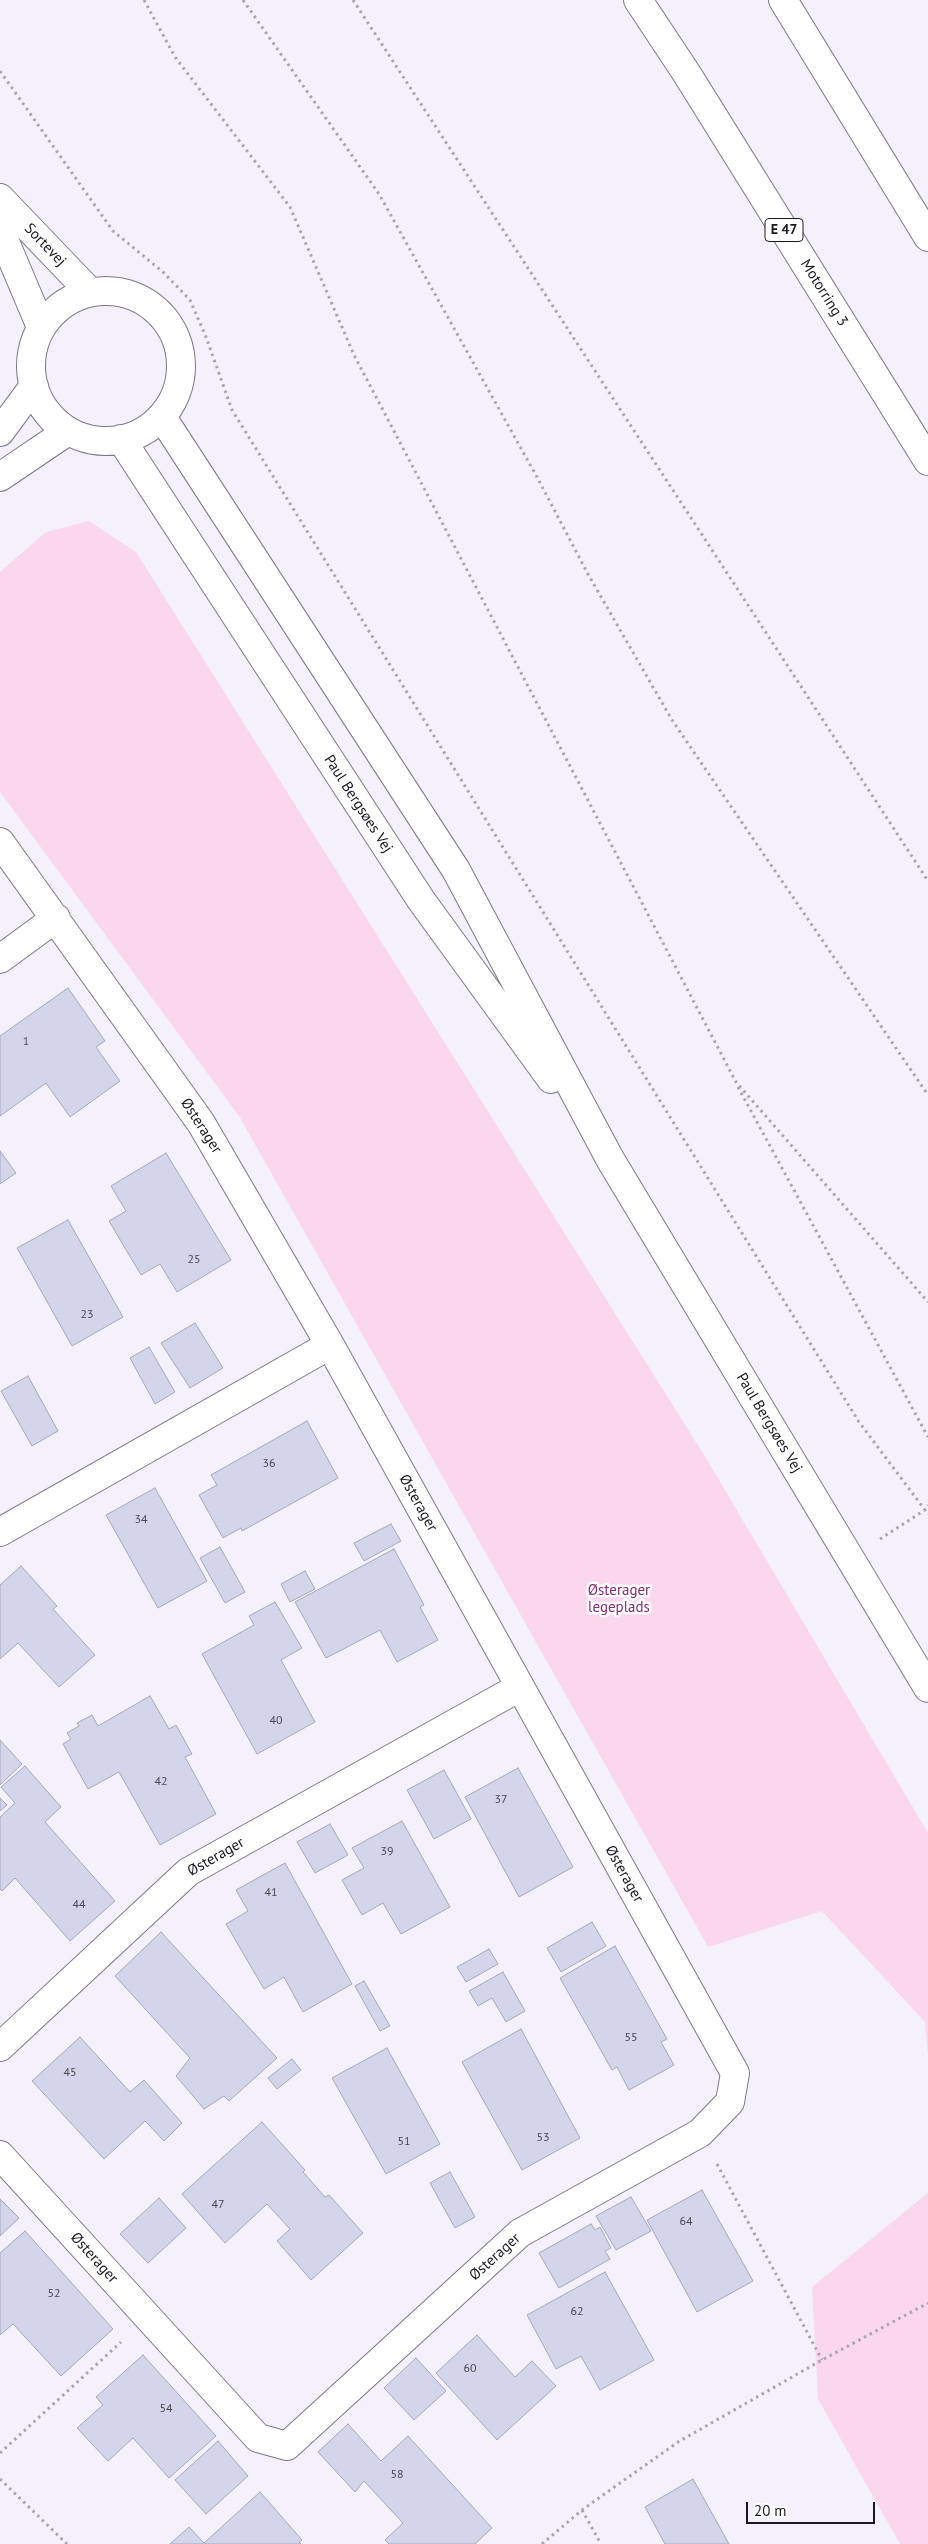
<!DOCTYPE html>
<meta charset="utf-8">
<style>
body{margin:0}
#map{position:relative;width:928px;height:2544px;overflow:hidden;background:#f4f1fd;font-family:"PT Sans",sans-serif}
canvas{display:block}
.scale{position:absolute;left:746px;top:2502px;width:129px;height:22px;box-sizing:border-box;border:2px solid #1a181f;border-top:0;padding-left:6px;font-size:15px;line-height:18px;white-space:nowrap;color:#1a181f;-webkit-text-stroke:4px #fff;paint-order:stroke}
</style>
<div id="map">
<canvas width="928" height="2544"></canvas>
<div class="scale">20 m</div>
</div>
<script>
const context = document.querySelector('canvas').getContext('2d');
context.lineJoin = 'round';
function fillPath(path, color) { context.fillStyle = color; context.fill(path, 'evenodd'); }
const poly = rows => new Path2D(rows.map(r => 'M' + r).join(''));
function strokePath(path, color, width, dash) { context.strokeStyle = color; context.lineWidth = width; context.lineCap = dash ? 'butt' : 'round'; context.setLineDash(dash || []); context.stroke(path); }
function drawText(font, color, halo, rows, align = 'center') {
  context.font = font + ' "PT Sans",sans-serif'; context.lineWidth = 5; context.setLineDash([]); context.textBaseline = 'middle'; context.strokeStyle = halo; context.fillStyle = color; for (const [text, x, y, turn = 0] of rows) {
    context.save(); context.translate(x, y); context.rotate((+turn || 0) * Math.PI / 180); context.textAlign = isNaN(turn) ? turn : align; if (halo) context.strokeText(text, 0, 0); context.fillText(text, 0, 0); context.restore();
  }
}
fillPath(poly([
 [89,521,136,552,706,1458,928,1833,928,2056,925,2022,822,1911,708,1947,239,1116,0,792,0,572,46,532],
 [928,2193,928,2544,900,2544,818,2399,812,2287]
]), '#fbd6ef');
const building = poly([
 [68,988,105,1041,96,1047,120,1081,70,1117,46,1083,0,1116,0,1036,68,988],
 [0,1151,16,1173,0,1184,0,1151],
 [166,1153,231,1260,177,1292,160,1264,141,1275,109,1221,126,1211,111,1186,166,1153],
 [68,1220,123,1317,72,1346,17,1248,68,1220],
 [195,1323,223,1368,190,1388,161,1343,195,1323],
 [149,1347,175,1392,155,1404,130,1358,149,1347],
 [28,1376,58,1431,32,1446,1,1391,28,1376],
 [307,1421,338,1478,242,1531,241,1528,223,1538,199,1495,217,1485,211,1475,307,1421],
 [155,1488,207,1581,158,1608,106,1515,155,1488],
 [391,1524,401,1541,364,1561,354,1543,391,1524],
 [220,1547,245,1592,225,1603,200,1558,220,1547],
 [394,1549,424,1605,420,1607,438,1640,397,1662,380,1630,326,1658,295,1602,394,1549],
 [21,1566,57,1606,53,1609,95,1655,59,1687,18,1643,0,1659,0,1585,21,1566],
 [305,1571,315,1589,290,1602,281,1584,305,1571],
 [275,1602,302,1648,281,1660,315,1722,257,1754,202,1654,254,1625,249,1616,275,1602],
 [150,1696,169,1729,176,1725,192,1754,185,1757,216,1814,160,1845,119,1772,88,1789,63,1744,71,1739,67,1733,79,1726,77,1723,92,1715,98,1726,150,1696],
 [0,1740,22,1764,0,1785,0,1740],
 [25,1766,61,1807,45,1822,115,1901,70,1941,15,1878,2,1891,0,1889,0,1817,15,1803,1,1787,25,1766],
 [518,1768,573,1867,519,1897,465,1797,518,1768],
 [444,1770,471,1819,434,1839,407,1790,444,1770],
 [0,1798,7,1805,0,1811,0,1798],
 [402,1821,450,1907,401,1934,383,1903,362,1915,342,1880,364,1868,352,1848,402,1821],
 [330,1824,348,1855,315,1873,297,1842,330,1824],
 [285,1863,352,1984,303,2012,284,1977,264,1989,226,1924,248,1911,236,1890,285,1863],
 [592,1922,606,1946,561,1972,547,1948,592,1922],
 [161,1932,277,2058,229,2101,224,2096,204,2109,176,2076,190,2058,115,1976,161,1932],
 [615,1946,667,2039,661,2042,674,2065,629,2090,617,2067,612,2070,560,1978,615,1946],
 [489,1949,498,1964,466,1982,457,1967,489,1949],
 [503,1972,525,2011,506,2022,492,1998,478,2006,469,1991,503,1972],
 [364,1981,390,2026,380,2031,355,1986,364,1981],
 [521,2029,580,2138,522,2170,462,2062,521,2029],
 [80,2037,130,2092,144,2080,182,2123,164,2141,145,2121,104,2159,32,2081,80,2037],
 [387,2048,440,2144,386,2174,332,2078,387,2048],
 [292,2059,301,2070,277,2089,268,2078,292,2059],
 [262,2122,305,2170,303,2172,325,2197,329,2195,363,2233,311,2280,277,2241,290,2229,267,2204,225,2243,182,2194,262,2122],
 [450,2172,475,2217,455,2228,430,2183,450,2172],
 [702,2190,753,2281,697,2312,647,2220,702,2190],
 [631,2197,651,2231,616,2250,596,2216,631,2197],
 [159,2198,186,2228,148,2263,120,2234,159,2198],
 [0,2199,19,2218,0,2236,0,2199],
 [591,2224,595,2230,600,2227,611,2248,605,2251,610,2259,559,2288,539,2253,591,2224],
 [25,2231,113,2329,61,2376,13,2324,0,2335,0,2253,25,2231],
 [605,2272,654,2360,600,2390,581,2356,556,2369,527,2315,605,2272],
 [477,2335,515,2377,532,2361,556,2386,497,2440,436,2373,477,2335],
 [143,2355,216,2436,169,2478,133,2438,108,2461,77,2428,103,2405,96,2397,143,2355],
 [416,2358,446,2391,414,2420,384,2388,416,2358],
 [348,2424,381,2461,408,2436,492,2528,475,2544,389,2544,385,2540,403,2523,364,2481,355,2492,318,2452,348,2424],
 [218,2441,248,2476,206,2514,175,2480,218,2441],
 [693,2479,729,2544,665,2544,645,2507,693,2479],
 [260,2492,302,2540,299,2542,301,2544,170,2544,189,2527,204,2543,260,2492]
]);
fillPath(building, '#d3d6ea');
strokePath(building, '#a4a6b9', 1);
const minor = poly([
 [0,198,90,292],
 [0,230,41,327],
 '31 366a75 75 0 1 1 150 0a75 75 0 1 1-150 0Z',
 [162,417,456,870,610,1159,928,1688],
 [0,432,34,386],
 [121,439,421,900,551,1079],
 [0,477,68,431],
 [0,842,201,1123,330,1345,735,2073,730,2102,700,2133,520,2233,287,2446,258,2438,0,2155],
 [0,959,56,918],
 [0,1532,330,1345],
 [0,2047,188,1872,520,1687]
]);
const highway = poly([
 [638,0,687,74,928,461],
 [783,0,928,237]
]);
strokePath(minor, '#7c7789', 30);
strokePath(highway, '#7c7789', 30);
strokePath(poly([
 [144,0,175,57,290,207,354,355,736,1082,928,1302],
 [243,0,379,194,537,477,589,576,672,720,928,1095],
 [353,0,928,881],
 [0,71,113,231,163,272,190,300,206,337,232,410,859,1422,928,1514],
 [738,1087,928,1437],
 [880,1539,925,1510,928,1505],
 [717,2164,822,2360],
 [0,2453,121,2342],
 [0,2479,67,2544],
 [582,2510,601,2544],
 [542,2544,582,2510,678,2442,822,2360,928,2303]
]), '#a8a5af', 3, [2.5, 4]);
strokePath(minor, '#fff', 28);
strokePath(highway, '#fff', 28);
drawText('12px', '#484852', null, [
 ["1",26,1042],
 ["25",194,1260],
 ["23",87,1315],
 ["36",269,1464],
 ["34",141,1520],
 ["40",276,1721],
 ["42",161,1782],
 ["37",501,1800],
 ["39",387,1852],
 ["41",271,1893],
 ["44",79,1905],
 ["55",631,2038],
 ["45",70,2073],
 ["53",543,2138],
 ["51",404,2142],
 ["47",218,2205],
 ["64",686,2222],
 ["52",54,2294],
 ["62",577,2312],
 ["60",470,2369],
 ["54",166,2409],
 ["58",397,2475]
]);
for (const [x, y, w] of [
 [784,230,38]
]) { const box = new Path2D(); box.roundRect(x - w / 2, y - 11.5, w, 23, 4); context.fillStyle = '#fff'; context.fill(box); strokePath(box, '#1a181f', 1); }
drawText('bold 14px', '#1a181f', null, [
 ["E 47",784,230]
]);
drawText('15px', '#1a181f', '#fff', [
 ["Sortevej",45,245,46],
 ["Motorring 3",824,293,58],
 ["Paul Bergsøes Vej",358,804,57],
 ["Østerager",201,1126,57],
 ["Paul Bergsøes Vej",769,1423,59],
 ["Østerager",418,1503,61],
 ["Østerager",216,1857,-30],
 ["Østerager",624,1874,61],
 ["Østerager",495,2257,-42],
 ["Østerager",94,2258,48]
]);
drawText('15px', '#842c71', '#fff', [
 ["Østerager",619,1591],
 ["legeplads",619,1608]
]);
</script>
